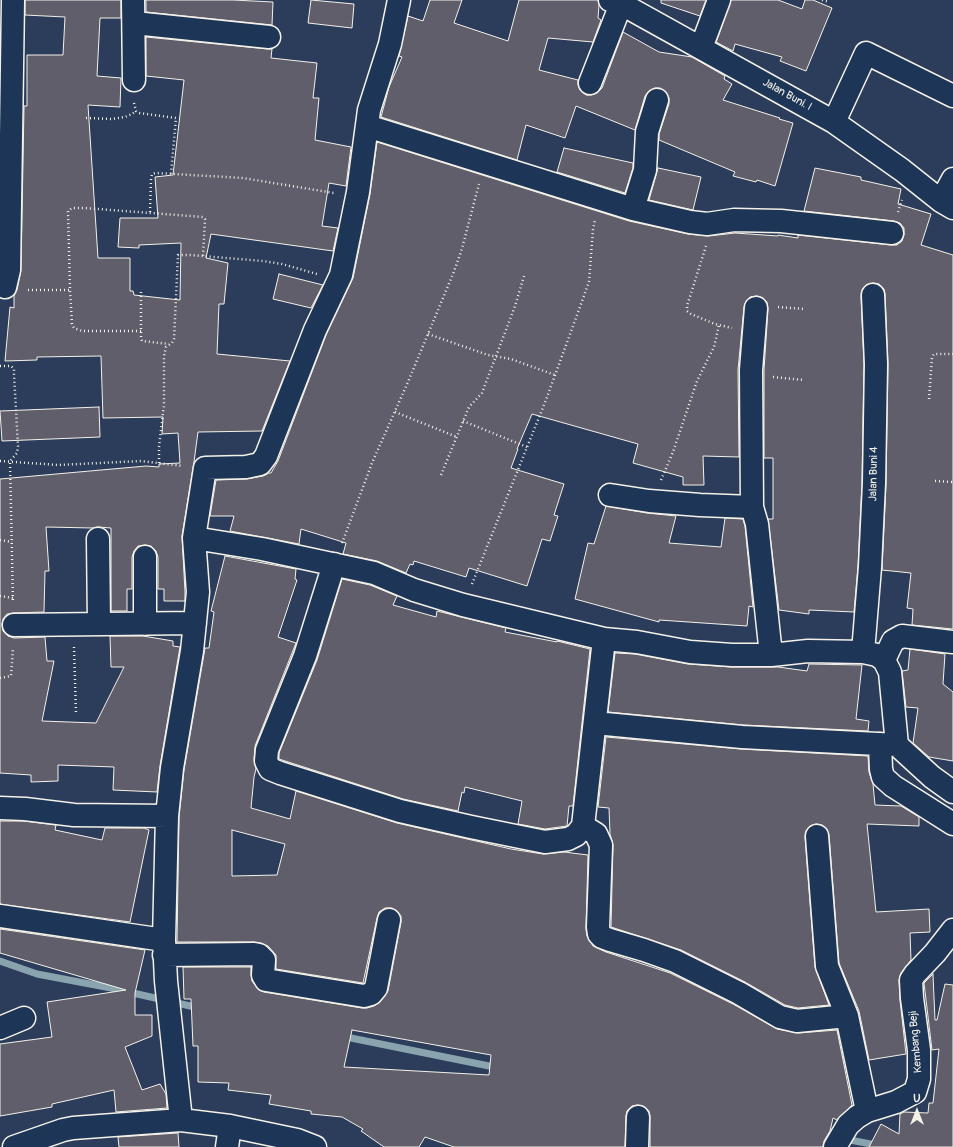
<!DOCTYPE html>
<style>
body{margin:0}
#map{position:relative;width:953px;height:1147px;overflow:hidden;background:#2b3d5b;font-family:Pangolin,sans-serif}
canvas{display:block}
.north{position:absolute;left:897px;top:1091px;width:40px;height:40px;-webkit-text-stroke:3px #1d3557;paint-order:stroke;rotate:0deg;font-size:11px;font-weight:700;line-height:16px;text-align:center;color:#f4f1e8}
.north::after{content:'';display:block;margin:auto;width:14px;height:18px;background:#f4f1e8;clip-path:polygon(50% 0,100% 100%,50% 72%,0 100%)}
</style>
<div id="map">
<canvas width="953" height="1147"></canvas>
<div class="north">U</div>
</div>
<script>
const context = document.querySelector('canvas').getContext('2d');
context.lineJoin = 'round';
const poly = rows => new Path2D(rows.map(r => 'M' + r).join(''));
function strokePath(path, color, width, dash) { context.strokeStyle = color; context.lineWidth = width; context.lineCap = dash ? 'butt' : 'round'; context.setLineDash(dash || []); context.stroke(path); }
function fillPath(path, color) { context.fillStyle = color; context.fill(path, 'evenodd'); }
function drawText(font, color, halo, rows, align = 'center') {
  context.font = font + ' Pangolin,sans-serif'; context.lineWidth = 3; context.setLineDash([]); context.textBaseline = 'middle'; context.strokeStyle = halo; context.fillStyle = color; for (const [text, x, y, turn = 0] of rows) {
    context.save(); context.translate(x, y); context.rotate((+turn || 0) * Math.PI / 180); context.textAlign = isNaN(turn) ? turn : align; if (halo) context.strokeText(text, 0, 0); context.fillText(text, 0, 0); context.restore();
  }
}
strokePath(poly([
 [0,961,37,974,111,988,199,1008],
 [341,1036,499,1068],
 [819,1134,886,1147]
]), '#8aa4af', 7);
const building = poly([
 [25,0,121,0,121,18,100,18,97,76,121,78,120,107,88,105,98,258,130,258,130,291,133,291,134,295,180,300,181,243,139,245,139,248,118,247,120,218,158,218,155,177,173,175,184,80,146,76,146,37,268,49,272,49,271,58,317,63,313,98,319,98,315,140,351,147,346,186,329,183,322,226,338,228,333,251,211,234,206,258,228,263,224,304,219,304,217,354,290,361,262,431,198,432,194,462,182,536,185,592,185,601,164,601,164,589,158,589,158,557,156,551,151,546,145,545,138,546,134,551,132,557,132,589,127,589,127,611,111,611,111,528,98,527,93,528,46,527,49,571,45,571,44,612,13,613,7,614,3,619,2,625,3,631,8,636,14,638,45,637,47,661,54,661,42,721,96,723,124,667,111,667,110,636,143,636,173,641,173,646,180,647,160,766,157,792,113,790,114,767,58,765,58,781,31,782,31,775,0,773,0,479,146,466,159,467,159,464,180,463,178,433,162,434,163,417,103,418,101,356,37,357,37,360,5,361,10,307,14,308,14,296,17,290,21,270,24,106,27,106,27,55,63,55,65,17,25,15,25,0],
 [146,0,233,0,273,2,272,25,146,12,146,0],
 [311,0,354,4,352,28,308,23,311,0],
 [430,0,462,0,454,23,508,41,519,0,598,0,599,5,598,18,601,20,593,42,548,38,539,70,578,80,578,85,580,90,586,95,591,95,597,93,602,88,623,32,659,52,692,57,725,76,724,79,732,84,723,100,780,118,779,119,793,123,775,186,757,180,756,182,733,176,735,172,659,140,659,134,669,104,669,98,666,92,660,88,655,88,649,91,645,96,635,130,576,106,565,138,526,125,517,160,381,117,389,87,402,57,399,56,408,16,423,21,430,0],
 [661,0,706,0,700,16,661,3,661,0],
 [731,0,778,0,802,9,805,0,813,0,832,8,806,71,780,61,782,57,735,44,733,51,716,42,731,0],
 [377,142,629,221,688,234,709,236,735,233,778,236,778,235,798,238,798,235,891,245,897,245,902,241,904,235,904,228,900,223,894,221,804,211,815,168,861,177,861,180,901,189,898,204,931,214,921,245,953,255,953,629,912,625,913,609,907,608,911,573,882,570,886,484,888,363,885,294,884,289,879,284,873,283,866,285,862,290,861,296,864,364,862,483,858,566,854,612,809,610,809,614,779,610,768,519,773,519,773,458,764,458,764,370,768,309,767,302,763,298,757,296,750,297,746,301,744,307,738,370,739,457,703,456,704,485,683,485,683,477,633,463,638,444,532,414,517,449,518,449,511,468,564,484,554,515,558,516,550,541,542,539,527,586,469,568,466,577,414,561,413,565,410,564,406,573,377,561,343,554,346,543,301,529,299,544,230,531,234,516,210,516,216,480,246,479,263,476,269,473,271,473,278,461,326,335,353,278,370,194,377,142],
 [564,148,633,163,633,168,625,193,557,172,564,148],
 [658,168,701,177,693,210,649,200,658,168],
 [279,274,323,285,311,308,273,299,279,274],
 [99,407,100,437,2,441,0,411,99,407],
 [606,506,647,513,676,516,669,543,721,547,725,518,743,519,745,526,753,607,749,606,747,626,659,620,659,622,575,599,588,543,594,544,606,506],
 [225,556,296,569,295,579,297,580,278,637,296,643,255,746,254,760,256,769,254,777,251,808,290,819,296,791,397,823,511,849,543,854,564,852,588,855,586,929,587,936,593,946,606,952,670,973,733,1004,777,1029,798,1033,837,1030,852,1105,837,1120,833,1118,830,1131,824,1141,823,1147,650,1147,650,1117,649,1111,645,1107,638,1105,632,1106,627,1111,626,1117,625,1147,454,1147,425,1137,419,1147,384,1147,361,1131,363,1129,342,1117,311,1114,311,1111,269,1104,271,1095,228,1090,229,1083,198,1082,198,1046,193,1046,191,999,184,999,183,967,251,967,251,974,252,981,259,990,264,992,362,1008,367,1008,374,1006,380,1002,388,991,401,922,401,916,397,911,392,908,385,908,379,912,377,918,363,983,276,969,276,955,268,946,261,943,254,942,177,942,179,817,184,770,205,648,209,648,214,612,211,611,225,556],
 [232,830,285,844,277,875,232,876,232,830],
 [352,1030,491,1055,489,1075,344,1067,352,1030],
 [342,579,370,585,397,596,393,605,436,617,437,611,506,628,505,632,557,642,557,641,590,649,573,806,569,806,567,826,545,829,518,824,522,801,465,787,464,793,462,792,458,811,403,799,279,759,279,753,317,660,342,579],
 [910,649,945,654,943,684,953,692,953,761,929,757,913,743,918,708,906,707,902,671,908,670,910,649],
 [615,653,635,654,688,664,731,667,778,667,807,671,809,664,862,665,856,719,869,721,868,731,743,725,608,712,615,653],
 [606,737,741,749,868,756,869,772,873,784,875,805,901,806,919,817,919,826,867,824,876,912,929,909,930,932,910,933,911,960,901,973,899,980,900,1000,906,1054,869,1060,859,1011,839,963,829,835,827,829,822,825,816,824,810,826,806,831,805,837,815,967,829,1005,798,1008,785,1005,745,982,681,950,611,927,613,845,610,834,609,808,598,807,606,737],
 [0,821,24,821,56,825,55,830,102,840,105,828,144,828,149,830,130,922,0,904,0,821],
 [0,929,145,950,135,993,135,1015,152,1015,152,1036,125,1047,142,1090,160,1084,166,1094,167,1108,116,1112,114,1090,52,1104,52,1107,0,1116,0,1044,52,1037,47,1002,126,990,0,953,0,929],
 [933,974,935,1020,937,1020,945,984,953,985,953,1147,869,1147,881,1124,899,1134,900,1114,904,1112,928,1113,929,1103,933,1103,939,1049,932,1050,924,983,933,974],
 [178,1133,179,1147,119,1147,118,1137,178,1133]
]);
fillPath(building, '#615e6c');
strokePath(building, '#f4f1e8', 1);
const street = poly([
 [133,0,134,80],
 [399,0,390,44,369,110,358,192,341,275,315,330,266,456,260,464,246,467,205,468,194,538,262,549,374,573,414,590,463,605,604,639,637,642,690,652,732,655,771,655,808,651,863,652,877,655,884,660,890,672,897,745,932,777,953,792],
 [610,0,618,2,834,122,902,170,941,201,953,208],
 [134,23,269,37],
 [701,48,719,0],
 [590,83,621,4],
 [834,122,866,53,953,96],
 [367,126,633,209,690,222,707,224,734,220,781,221,892,233],
 [941,201,953,179],
 [633,209,645,170,647,132,657,100],
 [5,287,9,270,13,0],
 [610,495,649,501,700,505,752,507,757,524,771,655],
 [752,507,751,370,756,308],
 [98,539,99,624],
 [334,564,305,656,267,750,266,761,270,769,280,773,400,811,471,827,545,842,568,839,576,835,583,826,604,639],
 [145,624,145,557],
 [14,625,195,623],
 [863,652,870,567,874,483,876,364,873,295],
 [884,660,893,641,902,636,953,642],
 [595,723,742,737,897,745],
 [880,744,881,769,883,777,893,786,953,824],
 [0,808,25,809,74,815,167,816],
 [583,826,596,834,601,845,598,927,599,934,602,937,610,940,644,950,675,961,739,993,780,1017,797,1021,847,1016],
 [817,836,827,966,847,1016,867,1111],
 [0,916,164,940],
 [164,955,254,954,259,955,264,960,263,975,266,980,364,996,371,994,376,988,389,920],
 [0,1028,24,1018],
 [181,1120,166,981,164,940,167,816,172,768,192,651,198,592,194,538],
 [14,1147,63,1130,73,1128,181,1120,230,1126,297,1140,315,1147],
 [227,1147,230,1126],
 [637,1147,638,1117],
 [835,1147,848,1125,857,1117,867,1111,896,1102,915,1092,919,1079,919,1050,912,998,911,980,915,974,935,953,953,930]
]);
strokePath(street, '#f4f1e8', 25);
strokePath(poly([
 [822,0,829,2],
 [134,103,136,111,139,113,176,118,171,174],
 [86,118,112,119,125,117,132,114,136,111],
 [150,212,151,179,152,174,156,173,243,178,334,193],
 [898,212,902,200],
 [706,246,687,306,687,311,691,314,715,324,732,328],
 [28,290,70,290],
 [141,292,141,338,142,341,169,344],
 [778,307,804,309],
 [141,331,82,331,74,328,72,324,70,290,68,211,72,208,85,208,203,217,205,219,203,256],
 [428,334,488,355,511,359,555,375],
 [0,366,11,366,14,369,14,374,18,446,17,453,10,461,13,603],
 [773,377,804,380],
 [929,399,932,357,934,354,953,354],
 [395,412,457,437],
 [463,421,527,447],
 [0,461,58,465,141,461,183,466],
 [159,463,159,447,164,404,164,356,166,347,172,343,174,339,178,255,191,255,263,261,282,264,317,274],
 [441,475,469,407,482,393,515,306,524,276],
 [661,480,673,452,697,381,714,347,719,325],
 [935,481,953,482],
 [0,540,12,542],
 [342,543,372,463,408,382,453,274,461,252,479,184],
 [472,584,546,400,589,282,593,229,595,220],
 [0,596,13,598],
 [74,647,76,714],
 [0,678,11,676,13,648]
]), '#f4f1e8', 2.5, [1, 3]);
strokePath(street, '#1d3557', 22);
drawText('11px', '#f4f1e8', '#1d3557', [
 ["Jalan Buni. I",787,95,29],
 ["Jalan Buni 4",874,474,-89],
 ["Kembang Beji",916,1042,-95]
]);
</script>
